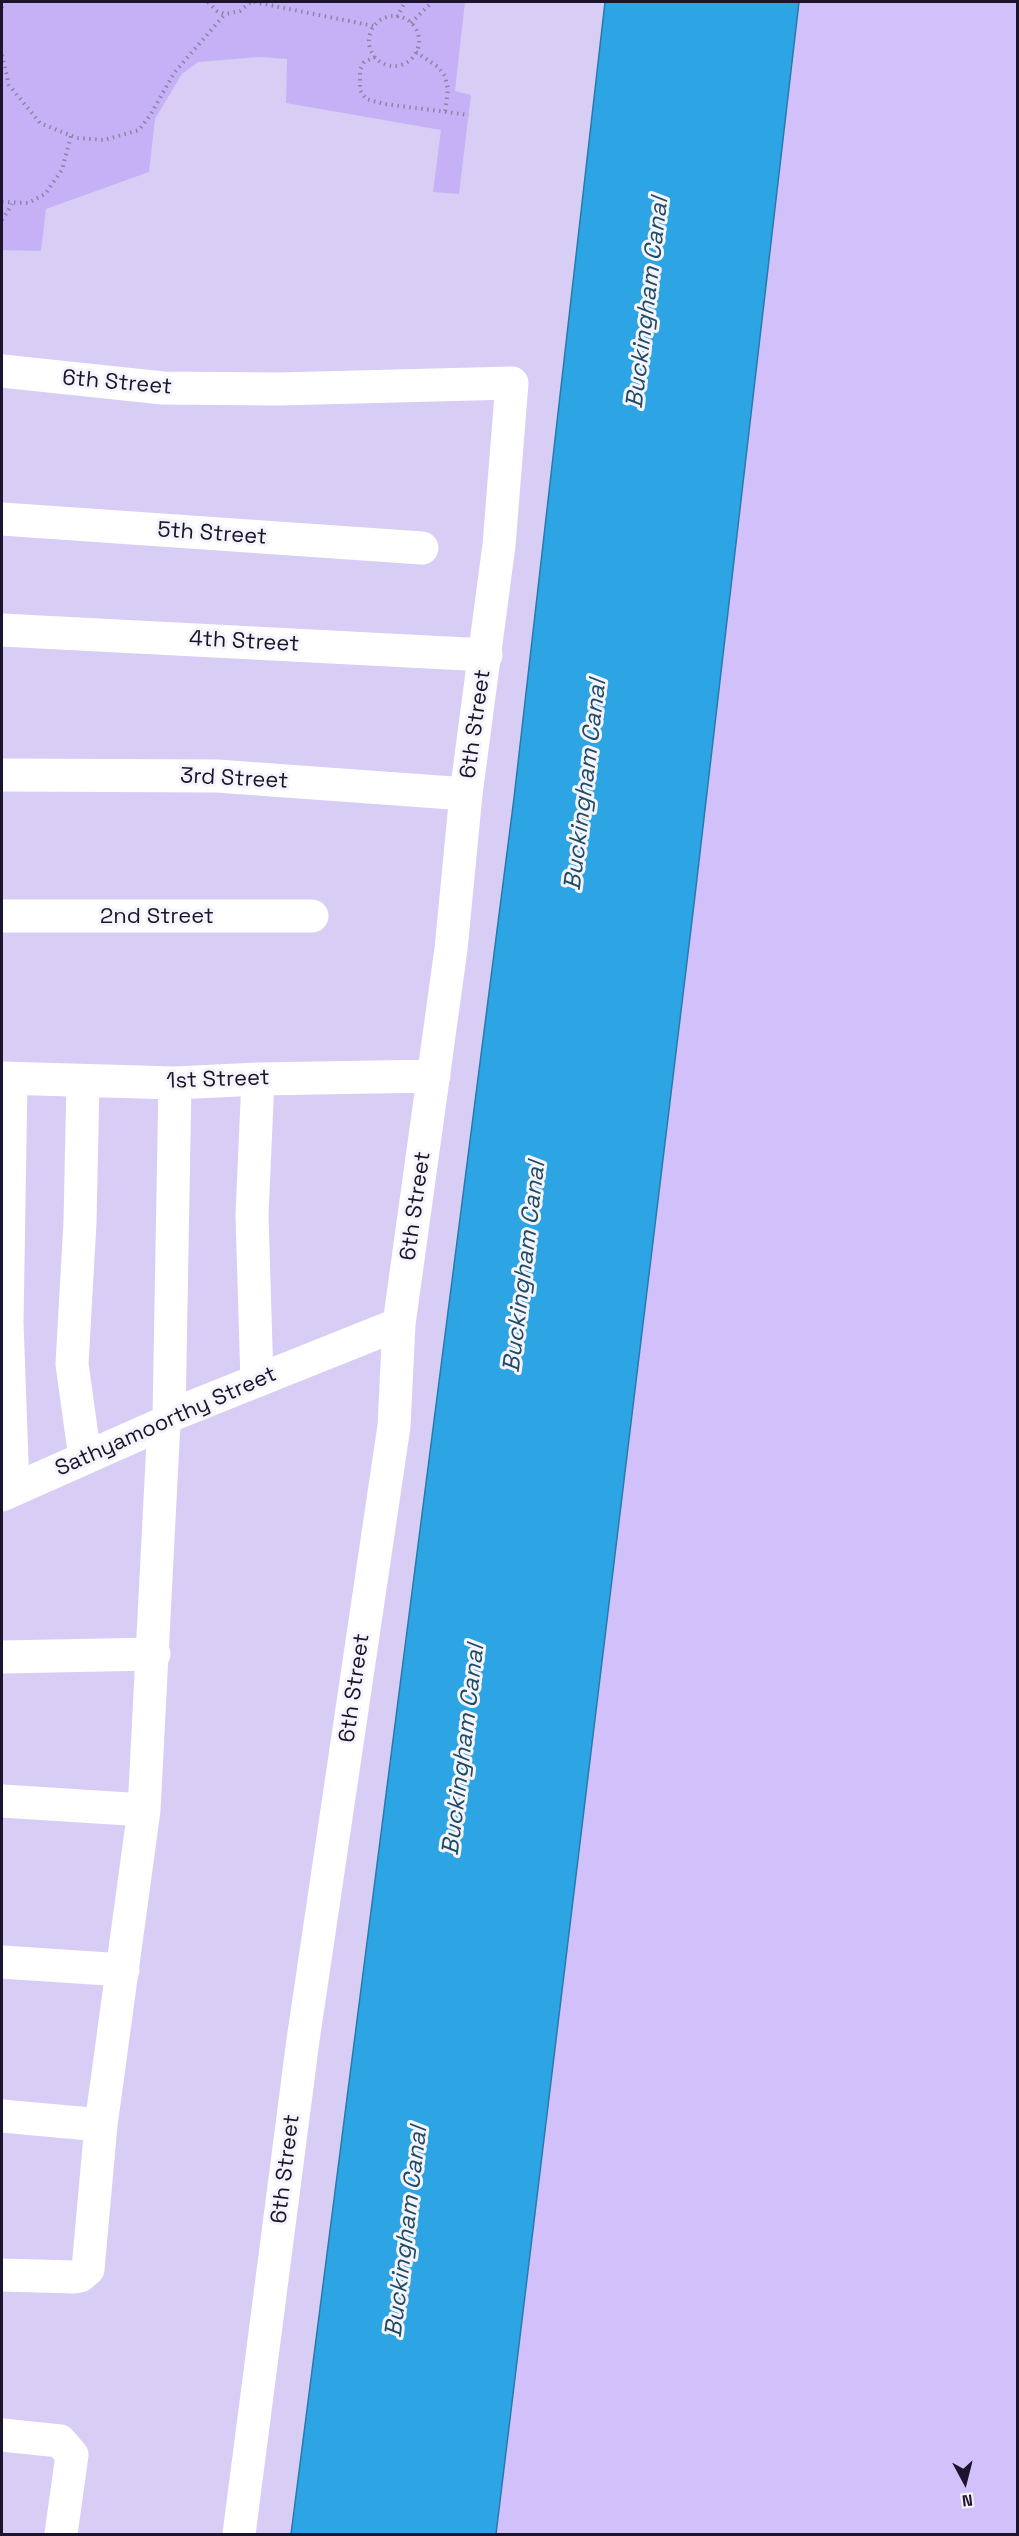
<!DOCTYPE html>
<style>
body{margin:0}
#map{position:relative;width:1019px;height:2536px;overflow:hidden;background:#d8cef5;font-family:"Space Grotesk",sans-serif}
canvas{display:block}
.frame{position:absolute;inset:0;border:3px solid #1c142c;pointer-events:none}
.north{position:absolute;left:935px;top:2452px;width:60px;height:60px;-webkit-text-stroke:4px #f6f4fb;paint-order:stroke;rotate:173deg;font-size:16px;font-weight:700;line-height:24px;text-align:center;color:#1c142c}
.north::after{content:'';display:block;margin:auto;width:21px;height:27px;background:#1c142c;clip-path:polygon(50% 0,100% 100%,50% 72%,0 100%)}
</style>
<div id="map">
<canvas width="1019" height="2536"></canvas>
<div class="frame"></div>
<div class="north">N</div>
</div>
<script>
const context = document.querySelector('canvas').getContext('2d');
context.lineJoin = 'round';
function fillPath(path, color) { context.fillStyle = color; context.fill(path, 'evenodd'); }
const poly = rows => new Path2D(rows.map(r => 'M' + r).join(''));
function strokePath(path, color, width, dash) { context.strokeStyle = color; context.lineWidth = width; context.lineCap = dash ? 'butt' : 'round'; context.setLineDash(dash || []); context.stroke(path); }
function drawText(font, color, halo, rows, align = 'center') {
  context.font = font + ' "Space Grotesk",sans-serif'; context.lineWidth = 6; context.setLineDash([]); context.textBaseline = 'middle'; context.strokeStyle = halo; context.fillStyle = color; for (const [text, x, y, turn = 0] of rows) {
    context.save(); context.translate(x, y); context.rotate((+turn || 0) * Math.PI / 180); context.textAlign = isNaN(turn) ? turn : align; if (halo) context.strokeText(text, 0, 0); context.fillText(text, 0, 0); context.restore();
  }
}
fillPath(poly([
 [799,2,1017,2,1017,2534,496,2534,694,904]
]), '#d1c0fa');
fillPath(poly([
 [2,2,465,2,455,91,471,95,459,194,433,192,441,130,286,103,287,59,259,57,198,62,182,74,155,119,149,172,46,209,41,251,2,250]
]), '#c6b1f7');
const water = poly([
 [605,2,799,2,694,904,496,2534,291,2534,514,798,605,2]
]);
fillPath(water, '#2da4e4');
strokePath(water, '#2879ad', 1.5);
strokePath(poly([
 [208,2,217,11,225,14,240,11,251,2],
 [254,2,374,26],
 [2,8,3,2],
 '369 41a25 25 0 1 1 50 0a25 25 0 1 1-50 0Z',
 [397,17,405,2],
 [411,23,432,2],
 [416,52,438,67,445,76,448,89,445,113],
 [2,55,9,85,40,123,77,138,104,140,139,130,151,114,174,73,225,14],
 [375,57,364,62,360,70,360,90,366,99,385,104,469,115],
 [2,202,28,203,45,194,62,170,71,136],
 [2,220,12,204]
]), '#8d84a5', 4, [1.5, 4.5]);
strokePath(poly([
 [2,371,163,388,279,389,512,383,499,545,466,794,451,949,399,1324,394,1426,303,2040,239,2534],
 [2,519,422,548],
 [2,630,486,655],
 [2,775,217,776,466,794],
 [2,916,312,916],
 [2,1078,175,1083,258,1079,434,1076],
 [11,1080,7,1322,13,1490],
 [83,1081,80,1222,72,1364,85,1458],
 [257,1381,252,1215,258,1079],
 [169,1416,175,1083],
 [2,1495,164,1423,169,1416,399,1324],
 [2,1657,154,1654],
 [2,1801,144,1810],
 [2,1962,123,1970],
 [2,2116,101,2125],
 [2,2275,74,2277,80,2276,88,2269,101,2125,144,1810,164,1423],
 [2,2435,60,2441,72,2455,61,2534]
]), '#fff', 33);
drawText('22px', '#1c142c', '#f6f4fb', [
 ["6th Street",117,383,5],
 ["5th Street",212,534,4],
 ["4th Street",244,642,3],
 ["6th Street",476,724,-82],
 ["3rd Street",234,779,3],
 ["2nd Street",157,917],
 ["1st Street",218,1080,-2],
 ["6th Street",416,1206,-82],
 ["Sathyamoorthy Street",166,1422,-24],
 ["6th Street",355,1688,-82],
 ["6th Street",286,2169,-83]
]);
drawText('italic 24px', '#1e4b66', '#f6f4fb', [
 ["Buckingham Canal",648,303,-83],
 ["Buckingham Canal",586,785,-83],
 ["Buckingham Canal",525,1267,-83],
 ["Buckingham Canal",464,1750,-83],
 ["Buckingham Canal",407,2232,-83]
]);
</script>
